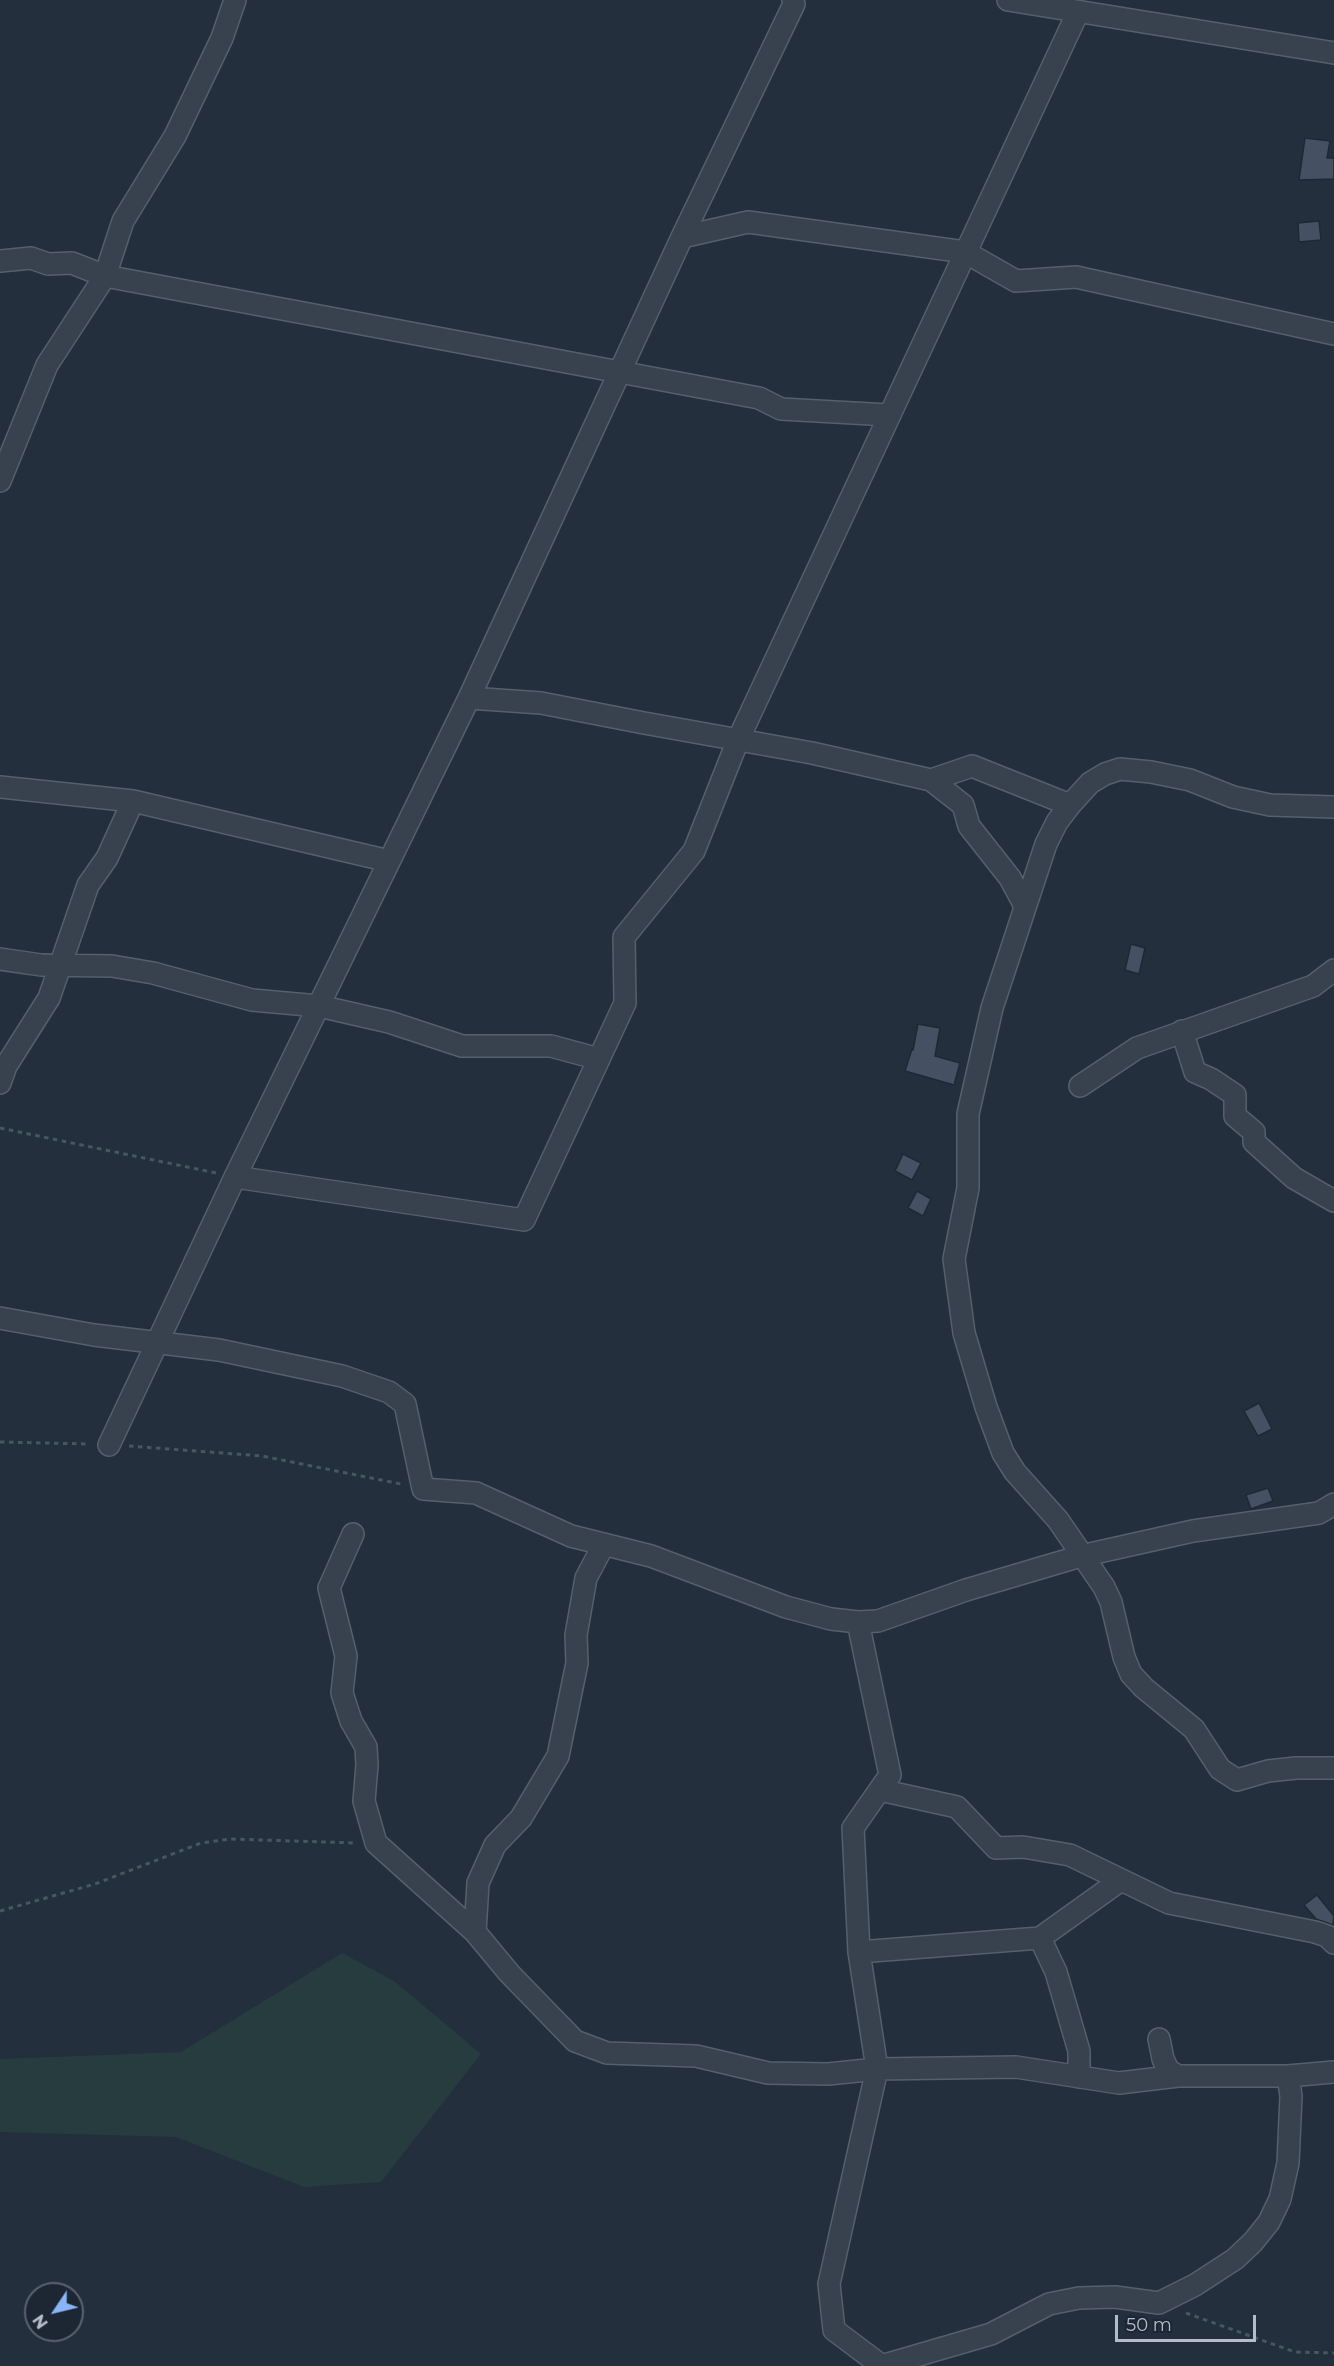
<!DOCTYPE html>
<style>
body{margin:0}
#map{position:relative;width:1334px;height:2366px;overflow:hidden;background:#242f3e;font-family:Montserrat,sans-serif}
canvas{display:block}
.north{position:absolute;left:24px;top:2282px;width:60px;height:60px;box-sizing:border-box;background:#1d2633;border:2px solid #59626f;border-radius:50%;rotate:235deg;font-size:16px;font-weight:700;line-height:24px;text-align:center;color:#b4bcc9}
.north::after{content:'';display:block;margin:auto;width:21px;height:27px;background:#8ab4f8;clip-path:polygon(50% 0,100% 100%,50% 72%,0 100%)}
.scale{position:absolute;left:1115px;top:2315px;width:141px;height:27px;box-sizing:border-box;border:3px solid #b4bcc9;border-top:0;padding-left:8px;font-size:18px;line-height:21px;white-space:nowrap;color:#b4bcc9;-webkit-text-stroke:4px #1d2633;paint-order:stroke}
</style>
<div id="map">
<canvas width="1334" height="2366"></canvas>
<div class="north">N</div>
<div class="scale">50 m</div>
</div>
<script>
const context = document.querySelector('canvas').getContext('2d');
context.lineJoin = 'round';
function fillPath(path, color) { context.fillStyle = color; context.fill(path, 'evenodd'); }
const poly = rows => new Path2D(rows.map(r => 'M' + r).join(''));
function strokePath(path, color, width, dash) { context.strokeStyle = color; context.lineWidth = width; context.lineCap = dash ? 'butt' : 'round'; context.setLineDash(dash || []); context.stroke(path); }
fillPath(poly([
 [342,1953,394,1981,481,2054,381,2182,304,2187,176,2137,0,2132,0,2059,181,2052]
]), '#263c3f');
const building = poly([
 [1305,138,1330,141,1327,158,1334,158,1334,179,1299,180,1305,138],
 [1319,221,1321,240,1299,242,1298,223,1319,221],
 [1131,944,1145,948,1139,974,1125,970,1131,944],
 [918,1024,940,1028,935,1056,960,1063,954,1085,905,1071,912,1049,913,1050,918,1024],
 [903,1154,921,1163,912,1180,895,1171,903,1154],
 [917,1191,931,1199,923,1216,908,1208,917,1191],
 [1259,1403,1272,1429,1258,1436,1244,1411,1259,1403],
 [1268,1488,1273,1501,1251,1509,1246,1495,1268,1488],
 [1317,1895,1334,1916,1333,1925,1316,1919,1304,1905,1317,1895]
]);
fillPath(building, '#455162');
strokePath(building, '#1f2835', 1.5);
const minor = poly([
 [1008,0,1334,53],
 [682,237,748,222,965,252,1016,281,1076,277,1334,334],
 [0,261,31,258,48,264,72,263,105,276,759,398,781,409,889,415],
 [0,481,47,365,105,276,123,221,175,136,222,38,235,0],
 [469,698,541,703,644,723,812,753,931,780,963,805,969,826,1010,878,1025,906],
 [931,780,972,766,1070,805],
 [0,787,133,801,389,861],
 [1334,807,1270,805,1233,797,1190,780,1151,772,1120,769,1105,774,1090,783,1070,805,1057,822,1046,844,992,1008,968,1114,968,1188,954,1259,964,1333,986,1407,1003,1453,1015,1472,1058,1520,1104,1587,1111,1602,1124,1657,1131,1674,1144,1688,1194,1729,1220,1769,1237,1780,1268,1771,1296,1768,1334,1768],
 [0,959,41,965,112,966,153,973,252,1000,319,1006,389,1022,462,1046,551,1046,599,1059],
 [1182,1031,1195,1072,1211,1079,1235,1095,1235,1116,1254,1132,1254,1142,1294,1178,1334,1201],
 [0,1083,6,1066,49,998,88,885,107,858,133,801],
 [1080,1086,1137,1048,1313,986,1334,970],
 [235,1177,524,1220,625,1003,624,937,694,851,738,740,1078,12],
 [0,1318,94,1335,219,1350,342,1376,389,1392,405,1404,423,1489,476,1493,571,1536,651,1556,786,1607,831,1619,858,1622,878,1621,966,1590,1081,1556,1193,1531,1319,1513,1334,1504],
 [109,1445,235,1177,469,698,682,237,794,4,793,0],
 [353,1534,329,1588,346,1656,342,1693,351,1721,366,1747,367,1765,364,1801,376,1843,475,1932,509,1973,575,2041,607,2053,696,2056,768,2073,828,2074,877,2069,1016,2067,1119,2083,1178,2076],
 [858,1622,890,1775,853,1828,859,1952,877,2069,829,2284,834,2330,882,2366],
 [880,1790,957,1807,996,1848,1023,1847,1070,1855,1169,1903,1315,1932,1327,1936,1334,1943],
 [475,1932,478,1883,495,1845,521,1818,558,1756,577,1663,576,1635,586,1578,604,1544],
 [1040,1938,1056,1972,1079,2051,1079,2077],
 [859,1952,1040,1938,1121,1880],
 [1159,2039,1163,2059,1168,2070,1178,2076,1288,2076,1334,2072],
 [881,2366,991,2334,1049,2304,1079,2298,1115,2297,1159,2303,1195,2285,1235,2259,1253,2242,1269,2222,1280,2199,1288,2163,1291,2096,1288,2076]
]);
strokePath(minor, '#565f6c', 24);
strokePath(poly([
 [0,1128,216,1173],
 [0,1442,89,1444],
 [129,1446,262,1456,401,1484],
 [0,1911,95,1884,201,1843,230,1839,356,1843],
 [1186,2313,1295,2352,1334,2353]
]), '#44595c', 3, [4.5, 4.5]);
strokePath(minor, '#38414e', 21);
</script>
